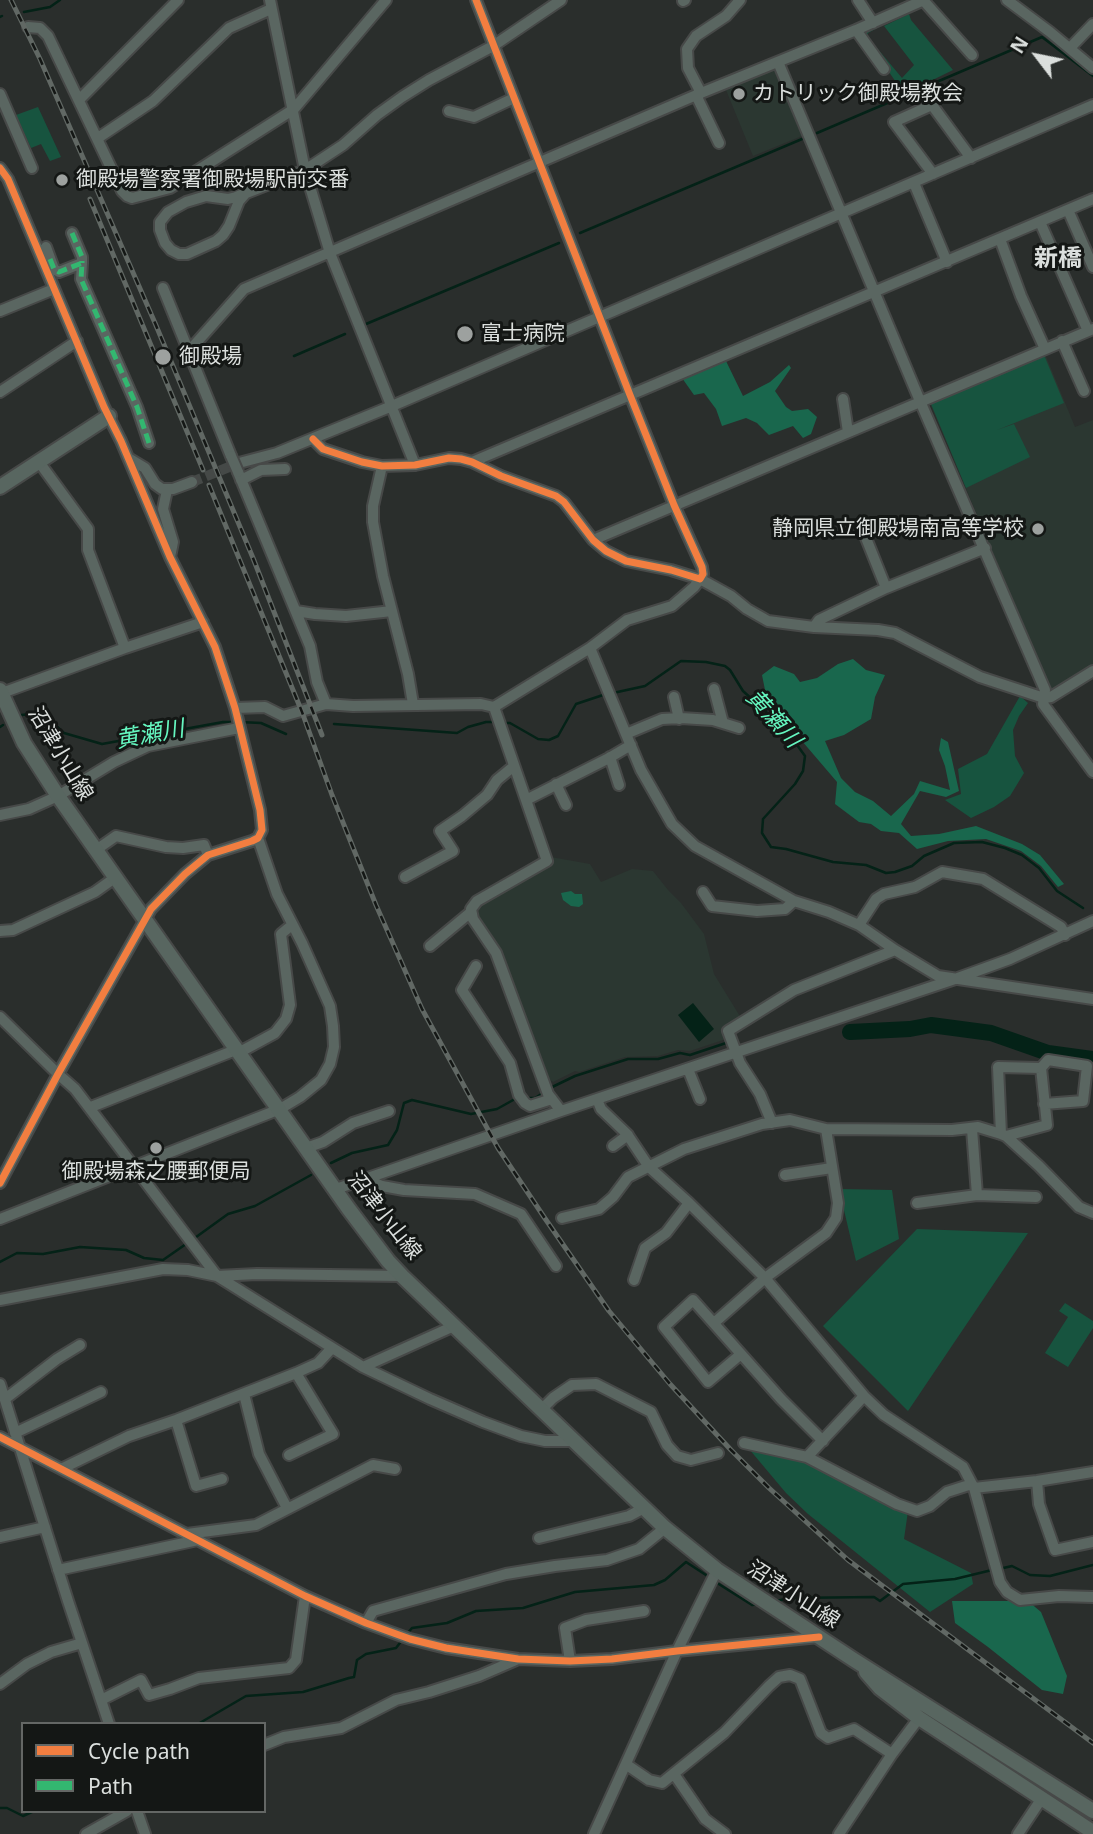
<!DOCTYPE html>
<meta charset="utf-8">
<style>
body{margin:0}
#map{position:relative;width:1093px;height:1834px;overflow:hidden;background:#2a2e2c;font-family:"Noto Sans",sans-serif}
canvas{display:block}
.legend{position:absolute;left:21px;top:1722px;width:245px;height:91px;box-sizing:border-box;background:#141715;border:2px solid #646765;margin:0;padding:9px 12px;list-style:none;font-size:21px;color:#dbdfdd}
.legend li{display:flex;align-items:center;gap:14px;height:35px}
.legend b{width:35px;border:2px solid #646765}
.north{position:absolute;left:1002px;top:21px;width:70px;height:70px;-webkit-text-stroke:5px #141715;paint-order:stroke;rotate:302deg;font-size:19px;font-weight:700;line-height:28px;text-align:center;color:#dbdfdd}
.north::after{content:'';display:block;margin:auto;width:24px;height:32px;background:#dbdfdd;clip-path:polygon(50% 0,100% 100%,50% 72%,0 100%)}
</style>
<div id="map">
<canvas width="1093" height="1834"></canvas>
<ul class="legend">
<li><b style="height:9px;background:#f27e40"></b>Cycle path</li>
<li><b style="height:9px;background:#33b770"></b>Path</li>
</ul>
<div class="north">N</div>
</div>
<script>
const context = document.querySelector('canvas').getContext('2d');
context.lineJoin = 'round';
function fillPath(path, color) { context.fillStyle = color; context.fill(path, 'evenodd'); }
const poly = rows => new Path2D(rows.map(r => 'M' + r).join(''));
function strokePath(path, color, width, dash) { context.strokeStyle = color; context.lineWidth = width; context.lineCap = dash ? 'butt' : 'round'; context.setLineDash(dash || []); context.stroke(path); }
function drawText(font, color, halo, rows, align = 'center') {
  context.font = font + ' "Noto Sans","Noto Sans JP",sans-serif'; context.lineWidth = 6; context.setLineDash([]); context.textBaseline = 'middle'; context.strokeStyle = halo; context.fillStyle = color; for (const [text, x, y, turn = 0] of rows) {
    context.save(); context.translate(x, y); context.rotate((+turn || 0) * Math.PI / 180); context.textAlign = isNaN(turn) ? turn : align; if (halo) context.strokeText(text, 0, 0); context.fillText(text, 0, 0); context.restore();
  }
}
fillPath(poly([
 [774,69,802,136,753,156,726,90],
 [1045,354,1075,427,1093,420,1093,665,1051,691,930,403],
 [551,857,590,864,601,882,632,869,653,871,668,890,681,903,704,934,714,974,741,1018,723,1028,726,1039,690,1051,678,1050,658,1056,625,1057,579,1072,575,1071,553,1082,547,1078,510,974,502,956,478,915,479,907,483,902]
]), '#2b3731');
fillPath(poly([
 [909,14,911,20,953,70,904,94,861,31,878,25,879,27,868,33,867,36,902,78,914,65,884,26],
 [38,107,61,157,50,161,41,144,31,148,16,115],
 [1044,355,1064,403,997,430,1014,424,1030,457,966,488,931,404],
 [1020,696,1028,703,1019,716,1013,730,1015,756,1024,773,1010,796,994,807,971,818,945,800,961,794,958,769,987,754],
 [839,1189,892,1190,899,1239,856,1261],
 [917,1229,1028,1233,908,1411,823,1326],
 [1065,1303,1093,1321,1093,1328,1068,1367,1045,1353,1068,1317,1059,1311],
 [744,1443,803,1459,908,1511,904,1539,971,1573,973,1584,930,1612,808,1514,786,1493]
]), '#17543f');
fillPath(poly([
 [726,361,743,396,770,382,789,365,791,368,775,391,786,407,792,411,808,409,817,417,811,434,803,438,793,426,769,435,757,423,746,418,722,426,716,409,704,393,694,395,682,378],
 [853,659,866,670,885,675,875,697,871,719,844,735,825,741,841,778,855,792,873,801,891,816,914,794,920,781,950,790,945,766,939,750,941,738,948,742,959,791,946,797,920,791,901,824,911,836,939,834,976,826,1022,844,1040,855,1064,884,1058,887,1041,866,1021,851,986,839,948,841,917,849,899,833,881,831,871,824,859,822,835,804,837,782,790,727,765,690,762,675,774,666,794,674,800,682,817,678,838,664],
 [571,891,575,894,582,894,583,904,579,907,571,906,563,900,561,893],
 [952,1601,1028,1601,1041,1612,1067,1676,1063,1694,1042,1690,988,1647,955,1623]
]), '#19674d');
fillPath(poly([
 [693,1003,714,1029,699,1042,678,1015]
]), '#042217');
strokePath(poly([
 [24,12,50,7,60,0],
 [0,17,2,16],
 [817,133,1042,37,1093,76],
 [580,233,802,139],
 [366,324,559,243],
 [294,356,345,334],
 [613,693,645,686,681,661,706,662,725,666,730,670,743,691,787,731,805,756,803,771,795,784,763,819,762,833,771,847,786,849,833,862,866,865,886,873,895,872,912,866,924,856,954,843,982,842,1005,848,1022,855,1039,868,1057,891,1083,908],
 [21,715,42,713,64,733,102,744,223,722,234,722],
 [240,722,261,723,286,734],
 [502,723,510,723,538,739,549,740,558,736,576,704,606,694],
 [334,724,457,733,468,727,486,722,495,722],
 [0,727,3,725],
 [548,1089,575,1076,628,1059,658,1059,680,1053,690,1055,726,1043],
 [530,1098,535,1098,543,1093],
 [331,1163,352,1153,388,1145,397,1130,404,1103,412,1100,471,1114,497,1109,515,1099],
 [192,1240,228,1214,255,1206,311,1175],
 [0,1262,17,1253,43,1254,80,1247,126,1250,144,1258,163,1260,186,1244],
 [999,1569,1012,1566,1030,1575,1050,1576,1093,1565],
 [714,1581,752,1605,759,1604],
 [776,1601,790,1598,874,1597,880,1601,903,1584,955,1579,992,1570],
 [407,1634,412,1628,447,1623,476,1611,523,1608,575,1592,654,1585,665,1580,686,1562,709,1577],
 [198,1724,246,1696,303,1692,349,1678,354,1677,357,1660,366,1654,396,1648,403,1639],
 [0,1808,7,1808,23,1816,34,1811]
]), '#042217', 2.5);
strokePath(poly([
 [850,1032,910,1029,931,1025,991,1033,1048,1053,1093,1059]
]), '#042217', 16);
strokePath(poly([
 [192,482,239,463]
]), '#454947', 10, [10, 5]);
const minor = poly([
 [270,0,305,170,330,253,415,465],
 [858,0,873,23],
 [923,0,972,55],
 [1007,0,1050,32,1093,68],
 [683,1,685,0],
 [28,27,40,28,48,36,122,191,127,196,132,198,170,188,294,109,386,0],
 [856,30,884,69],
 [1070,48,1093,24],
 [778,62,920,401,1045,690,1043,704,1093,772],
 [701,93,688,68,687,49,696,36,726,16,740,0],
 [0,94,32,168],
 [696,95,719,143],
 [79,100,178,0],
 [449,111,474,117,514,98],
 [98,138,153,101,229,28,271,9],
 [0,168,8,179,104,407,121,441,170,557,215,647,235,708,260,810,262,830,258,838,252,841,208,855,185,874,151,909,58,1074,0,1183],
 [933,174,894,122,932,105,971,158],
 [914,183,947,262],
 [246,193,239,201,229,226,223,235,216,241,187,254,179,254,171,250,165,243,160,230,160,222,168,212,186,202,206,196,228,199,236,197,305,170,343,145,377,115,402,97,429,80,493,46,561,0],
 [1068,210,1093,267],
 [1040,222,1088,331],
 [72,233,82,257,82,263],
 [1000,239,1021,296,1045,349],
 [46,247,54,269,59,272,82,263,81,279,137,407,149,443],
 [163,288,231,456],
 [0,311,54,289],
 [1062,341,1084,391],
 [189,351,244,289,701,93,856,30,924,0],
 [0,392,77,341],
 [843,399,848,432],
 [313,439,323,449,362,462,382,466,415,465,449,458,461,459,472,462,501,476,556,496,564,502,593,540,606,551,626,561,671,570,700,579,703,574,702,567,674,505,630,395,476,0],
 [130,459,145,468,155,484,162,489,173,489,192,482],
 [39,462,88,529,88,550,125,648],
 [472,462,1093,199],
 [239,463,277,453,392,406,1093,105],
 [382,466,373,506,373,522,383,576,408,674,413,704],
 [238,472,310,646,317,682,326,704],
 [241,480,261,470,285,469],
 [167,490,163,509,173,542,170,557],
 [866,538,886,588],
 [593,540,1093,329],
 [296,611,315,614,346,616,392,611],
 [814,627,819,620,886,588,985,548],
 [590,648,641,770,672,824,695,846,794,901,829,912,859,925,895,950,938,976,1093,999],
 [714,689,723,723],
 [2,693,125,648,203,622],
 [674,697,679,719],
 [494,707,547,861,477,901,471,909,473,919,496,953,548,1094,561,1111],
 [235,708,265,707,283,716,326,704,353,706,481,704,494,707,590,648,627,620,672,606,694,587,700,579,731,596,747,609,768,621,814,627,878,630,895,633,980,677,1044,698,1051,697,1093,671],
 [626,734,662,719,681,718,713,720,739,728],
 [610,757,619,785],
 [556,784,566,805],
 [526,800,609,758,631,745],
 [0,815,29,809,58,796,114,762,148,746,239,728],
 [96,850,116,836,166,847,183,848,204,845,208,855],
 [405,877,453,851,440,831,462,816,487,795,497,780,514,766],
 [703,892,712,906,757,911,785,909,794,901],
 [859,925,876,899,884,894,915,887,942,872,983,879,1061,927,1065,935],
 [0,931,13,930,95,892,116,877],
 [430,946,471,912],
 [476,966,462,990,510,1063,519,1095,525,1103,530,1106,552,1099],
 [0,1017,58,1074,75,1089,217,1276,363,1367,430,1399,483,1422,521,1436,545,1441,574,1441],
 [240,1052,275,1033,286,1019,290,1005,281,934,292,925],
 [688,1069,700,1099],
 [597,1099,601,1109,627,1134,649,1167,689,1203,765,1278,864,1396,884,1415,963,1467,974,1488,1000,1582,1007,1592,1020,1600,1059,1596,1093,1597],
 [91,1107,238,1049],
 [772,1123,760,1094,740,1063,728,1031,794,990,895,950],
 [972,1129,977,1195],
 [1001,1134,998,1067,1041,1068,1048,1060,1087,1066,1083,1101,1044,1104],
 [1006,1136,1047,1125,1041,1068],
 [613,1146,628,1135],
 [306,1148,323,1142,353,1123,389,1111],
 [785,1175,832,1168],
 [366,1179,382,1186,404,1190,475,1194,521,1214,556,1266],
 [336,1189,561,1111,955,979,1010,959,1093,921],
 [917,1203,977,1195,1036,1197],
 [562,1218,599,1209,613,1197,628,1177,684,1149,762,1124,790,1120,826,1129,952,1130,978,1127,1001,1134,1006,1136,1039,1166,1079,1207,1093,1213],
 [0,1219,280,1109,300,1097,321,1080,330,1064,334,1047,333,1026,330,1006,302,943,277,894,258,838],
 [634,1280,645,1248,666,1233,689,1203],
 [0,1300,163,1269,188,1270,217,1276,257,1274,402,1276],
 [714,1323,765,1278,826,1233,836,1218,838,1203,826,1129],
 [741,1354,708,1382,664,1327,693,1300,781,1399,823,1441],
 [363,1367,454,1326],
 [0,1384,68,1601,109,1724],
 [244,1394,259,1454,287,1508],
 [5,1399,57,1359,80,1345],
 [541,1410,553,1398,572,1385,596,1384,651,1412,667,1445,677,1456,691,1460,718,1453],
 [176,1420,196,1486,222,1479],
 [15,1433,101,1392],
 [0,1437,305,1596,366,1623,410,1639,446,1648,518,1659,570,1661,612,1659,677,1651,819,1637],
 [744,1443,807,1457,897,1504,917,1511,930,1506,947,1492,972,1484],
 [289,1455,333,1434,296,1373],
 [807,1457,864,1396],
 [61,1469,129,1436,176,1420,296,1373,318,1363,332,1348],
 [1037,1481,1039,1504,1055,1550,1093,1542],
 [974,1488,1037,1481,1093,1472],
 [187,1534,256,1525,373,1465,395,1469],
 [0,1537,45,1527],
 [539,1538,629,1516,644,1508],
 [58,1570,198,1540],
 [366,1623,373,1611,506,1574,555,1566,607,1560,639,1549,665,1528],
 [570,1661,565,1628,586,1620,644,1611],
 [0,1684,27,1664,51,1652,82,1643],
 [101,1700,141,1680,149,1695,170,1689,199,1678,289,1668,296,1660,305,1596],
 [264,1745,284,1737,341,1728,396,1700,429,1692,479,1676,516,1660],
 [627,1765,649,1780,662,1783,724,1733,769,1686,779,1677,790,1675,800,1679,821,1733,828,1738,854,1729,892,1754],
 [674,1774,705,1819,725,1834],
 [137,1811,145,1834],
 [86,1834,127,1811],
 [594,1834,677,1651,717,1570],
 [839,1834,892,1754,919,1718],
 [1018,1834,1042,1798]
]);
const major = poly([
 [0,487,109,416],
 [0,690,24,743,58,796,348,1208,388,1261,402,1276,665,1528,717,1570,854,1660,1093,1811],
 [866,1672,880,1688,919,1718,1093,1832]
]);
strokePath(minor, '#474948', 14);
strokePath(major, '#474948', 18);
strokePath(minor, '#5a6661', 10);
strokePath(major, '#586660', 14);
const rail = poly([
 [11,0,40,59,155,323,253,558,322,735],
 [90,199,203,470],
 [209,485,302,712,332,795,376,905,422,1009,498,1148,544,1217,609,1311,670,1384,731,1450,769,1488,848,1560,1093,1743]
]);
strokePath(rail, '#616864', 5);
strokePath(rail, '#141715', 2.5, [8]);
const minorBridge = poly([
 [231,456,238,472]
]);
strokePath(minorBridge, '#474948', 14, []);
strokePath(minorBridge, '#5a6661', 10);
strokePath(poly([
 [72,233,82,257,82,263],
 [50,259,54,269,59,272,82,263,81,279,137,407,149,443]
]), '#33b770', 5, [10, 5]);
strokePath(poly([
 [0,168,8,179,104,407,121,441,170,557,215,647,235,708,260,810,262,830,258,838,252,841,208,855,185,874,151,909,58,1074,0,1183],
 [313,439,323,449,362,462,382,466,415,465,449,458,461,459,472,462,501,476,556,496,564,502,593,540,606,551,626,561,671,570,700,579,703,574,702,567,674,505,630,395,476,0],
 [0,1437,305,1596,366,1623,410,1639,446,1648,518,1659,570,1661,612,1659,677,1651,819,1637]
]), '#f27e40', 7);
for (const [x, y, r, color] of [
 [739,94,7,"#9da19f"],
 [62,180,7,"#9da19f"],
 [465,334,9,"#9da19f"],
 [163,357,9,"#9da19f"],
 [1038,529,7,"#9da19f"],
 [156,1148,7,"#9da19f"]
]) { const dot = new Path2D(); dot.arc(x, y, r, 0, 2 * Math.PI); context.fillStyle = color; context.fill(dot); strokePath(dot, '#141715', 2.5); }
drawText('21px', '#dbdfdd', '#141715', [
 ["カトリック御殿場教会",753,94],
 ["御殿場警察署御殿場駅前交番",76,180],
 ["富士病院",481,334],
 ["御殿場",179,357],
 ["静岡県立御殿場南高等学校",1024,529,"right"],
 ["御殿場森之腰郵便局",156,1172,"center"]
], 'left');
drawText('21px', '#dbdfdd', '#141715', [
 ["沼津小山線",60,754,59],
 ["沼津小山線",384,1216,52],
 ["沼津小山線",793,1595,33]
]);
drawText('italic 23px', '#65f7c0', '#141715', [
 ["黄瀬川",773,719,48],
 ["黄瀬川",150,735,-10]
]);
drawText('bold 24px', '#dbdfdd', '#141715', [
 ["新橋",1058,259]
]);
</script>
